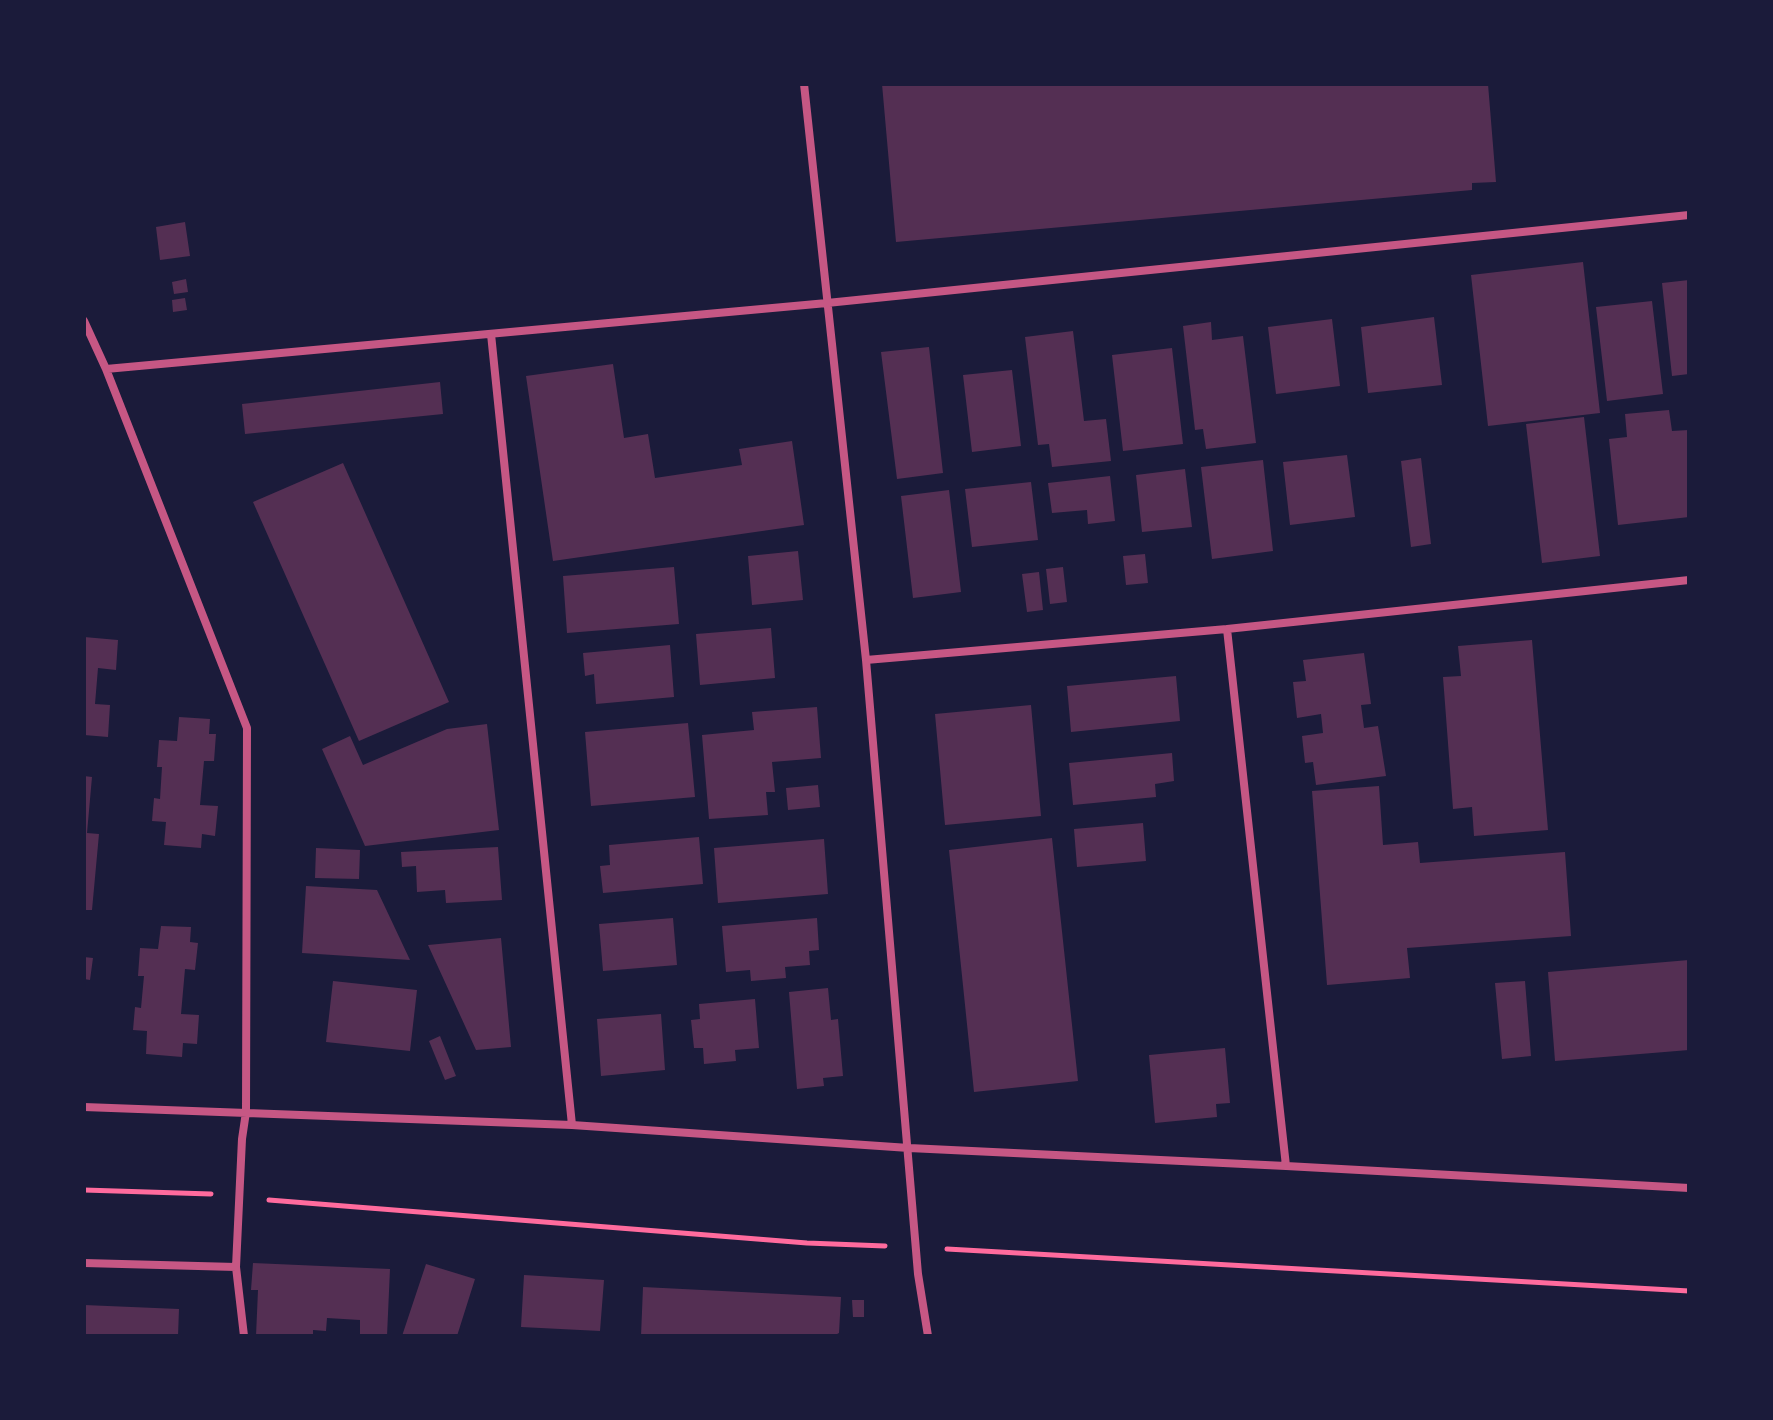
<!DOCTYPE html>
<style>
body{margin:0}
#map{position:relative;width:1773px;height:1420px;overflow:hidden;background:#1b1b3a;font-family:"Golos Text",sans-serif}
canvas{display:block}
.frame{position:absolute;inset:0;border:86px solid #1b1b3a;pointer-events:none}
</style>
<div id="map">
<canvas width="1773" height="1420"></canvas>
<div class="frame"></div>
</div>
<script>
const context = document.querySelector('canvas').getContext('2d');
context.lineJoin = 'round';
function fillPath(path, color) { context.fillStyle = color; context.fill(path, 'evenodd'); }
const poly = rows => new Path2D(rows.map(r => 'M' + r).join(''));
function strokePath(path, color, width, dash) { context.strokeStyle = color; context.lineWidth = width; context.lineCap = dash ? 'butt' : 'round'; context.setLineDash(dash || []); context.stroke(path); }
fillPath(poly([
 [882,84,1488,84,1496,182,1472,183,1472,190,896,242],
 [185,222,190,256,160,260,156,227],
 [1583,262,1600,413,1488,426,1471,275],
 [186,279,188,292,174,294,172,282],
 [1689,280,1689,374,1672,376,1662,283],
 [185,298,187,310,173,312,172,300],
 [1652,301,1663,394,1607,401,1596,307],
 [1434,317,1442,385,1368,393,1361,327],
 [1332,319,1340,386,1276,394,1268,327],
 [1211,322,1212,340,1243,336,1256,443,1206,449,1203,429,1195,430,1183,326],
 [1073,331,1084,421,1106,419,1111,461,1052,467,1049,444,1038,445,1025,337],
 [929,347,943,473,897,479,881,352],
 [1172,348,1183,444,1123,451,1112,355],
 [613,364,624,438,648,434,655,478,742,465,739,449,792,441,804,525,553,561,526,376],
 [1012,370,1021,446,972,452,963,375],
 [440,382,443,414,245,434,242,404],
 [1669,410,1672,431,1689,430,1689,517,1618,525,1609,439,1627,437,1625,414],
 [1584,417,1600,556,1542,563,1526,424],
 [1347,455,1355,517,1290,525,1283,462],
 [1421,458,1431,544,1411,547,1401,461],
 [1263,460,1273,551,1212,559,1201,467],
 [343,463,449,702,359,741,253,502],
 [1185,469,1192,527,1142,532,1136,475],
 [1110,476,1115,521,1088,524,1087,510,1052,513,1048,483],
 [1031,482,1038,540,972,547,965,489],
 [949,490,961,592,913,598,901,496],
 [798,551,803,600,752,605,748,556],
 [1145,554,1148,583,1126,585,1123,556],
 [674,567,679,624,567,633,563,576],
 [1063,567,1067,602,1050,604,1046,569],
 [1039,572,1043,610,1027,612,1022,574],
 [771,628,775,678,700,685,696,634],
 [84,637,118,640,116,670,98,668,95,704,110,705,108,737,84,735],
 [1532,640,1548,830,1474,836,1472,807,1453,809,1443,677,1461,676,1458,646],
 [670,645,674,697,596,704,594,674,585,676,583,653],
 [1364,653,1371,704,1361,705,1364,728,1378,726,1386,776,1316,785,1313,762,1305,763,1302,736,1323,733,1321,714,1297,718,1293,682,1306,681,1303,660],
 [1176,676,1180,721,1071,732,1067,686],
 [1031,705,1041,816,945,825,935,714],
 [817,707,821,758,772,762,775,792,766,792,768,815,709,819,702,735,754,730,752,712],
 [179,717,210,719,209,734,216,734,214,761,204,761,200,805,218,806,215,836,202,834,201,848,164,845,166,822,152,821,154,798,160,799,162,767,157,767,159,740,177,741],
 [688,723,695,797,591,806,585,732],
 [487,724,499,830,365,846,322,749,350,736,363,765,447,729],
 [1172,753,1174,781,1155,784,1156,797,1073,805,1069,763],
 [84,776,92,777,87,833,99,834,92,910,84,910],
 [818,785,820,807,788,810,786,788],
 [1379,786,1383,845,1418,842,1420,863,1565,852,1571,936,1407,948,1410,978,1327,985,1312,791],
 [1143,823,1146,861,1077,867,1074,829],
 [699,837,703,884,603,893,600,866,610,865,609,845],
 [1052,838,1078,1081,974,1092,949,850],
 [824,839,828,894,718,903,714,848],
 [498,847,502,900,446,903,445,890,417,892,416,866,402,867,401,852],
 [316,848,360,850,359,879,315,878],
 [306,886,377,890,410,960,302,953],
 [673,918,677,965,603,971,599,924],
 [817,918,819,950,809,951,810,965,785,967,786,978,751,981,750,970,726,972,722,926],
 [161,926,191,927,190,942,198,943,195,970,185,969,181,1014,199,1015,197,1044,183,1043,182,1057,146,1054,147,1031,133,1030,135,1007,141,1008,144,976,138,976,140,948,158,949],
 [501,938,511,1047,476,1050,428,945],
 [84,957,93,958,90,980,84,979],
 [1689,960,1689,1050,1555,1061,1548,972],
 [333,981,417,990,410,1051,326,1042],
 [1525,981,1531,1056,1502,1059,1495,983],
 [828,988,831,1020,838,1019,843,1076,823,1078,824,1086,797,1089,789,992],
 [755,999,759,1048,735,1050,736,1061,704,1064,703,1048,694,1048,691,1020,700,1019,699,1004],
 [661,1014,665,1070,601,1076,597,1019],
 [440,1036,456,1076,445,1080,429,1041],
 [1225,1048,1230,1103,1216,1104,1217,1117,1155,1123,1149,1055],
 [253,1263,390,1269,387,1336,360,1335,360,1320,327,1318,326,1331,313,1330,313,1336,256,1336,258,1290,251,1290],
 [426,1264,475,1279,457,1336,402,1336],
 [524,1275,604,1280,600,1331,521,1327],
 [643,1287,841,1297,839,1333,833,1336,641,1336],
 [852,1300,864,1300,864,1317,853,1317],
 [84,1305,179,1309,178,1336,84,1336]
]), '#542f53');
strokePath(poly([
 [84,1190,211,1194],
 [269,1200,807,1243,885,1246],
 [947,1249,1689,1291]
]), '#ff6b9d', 5);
strokePath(poly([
 [804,84,866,660,918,1274,928,1336],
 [84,321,106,369,247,728,246,1112,242,1139,236,1267,244,1336],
 [491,334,572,1125],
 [106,369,827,303,1689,215],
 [1227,629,1286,1166],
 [866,660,1227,629,1689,580],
 [84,1107,572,1125,909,1148,1286,1166,1689,1188],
 [84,1263,236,1267]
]), '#c65784', 8);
</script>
